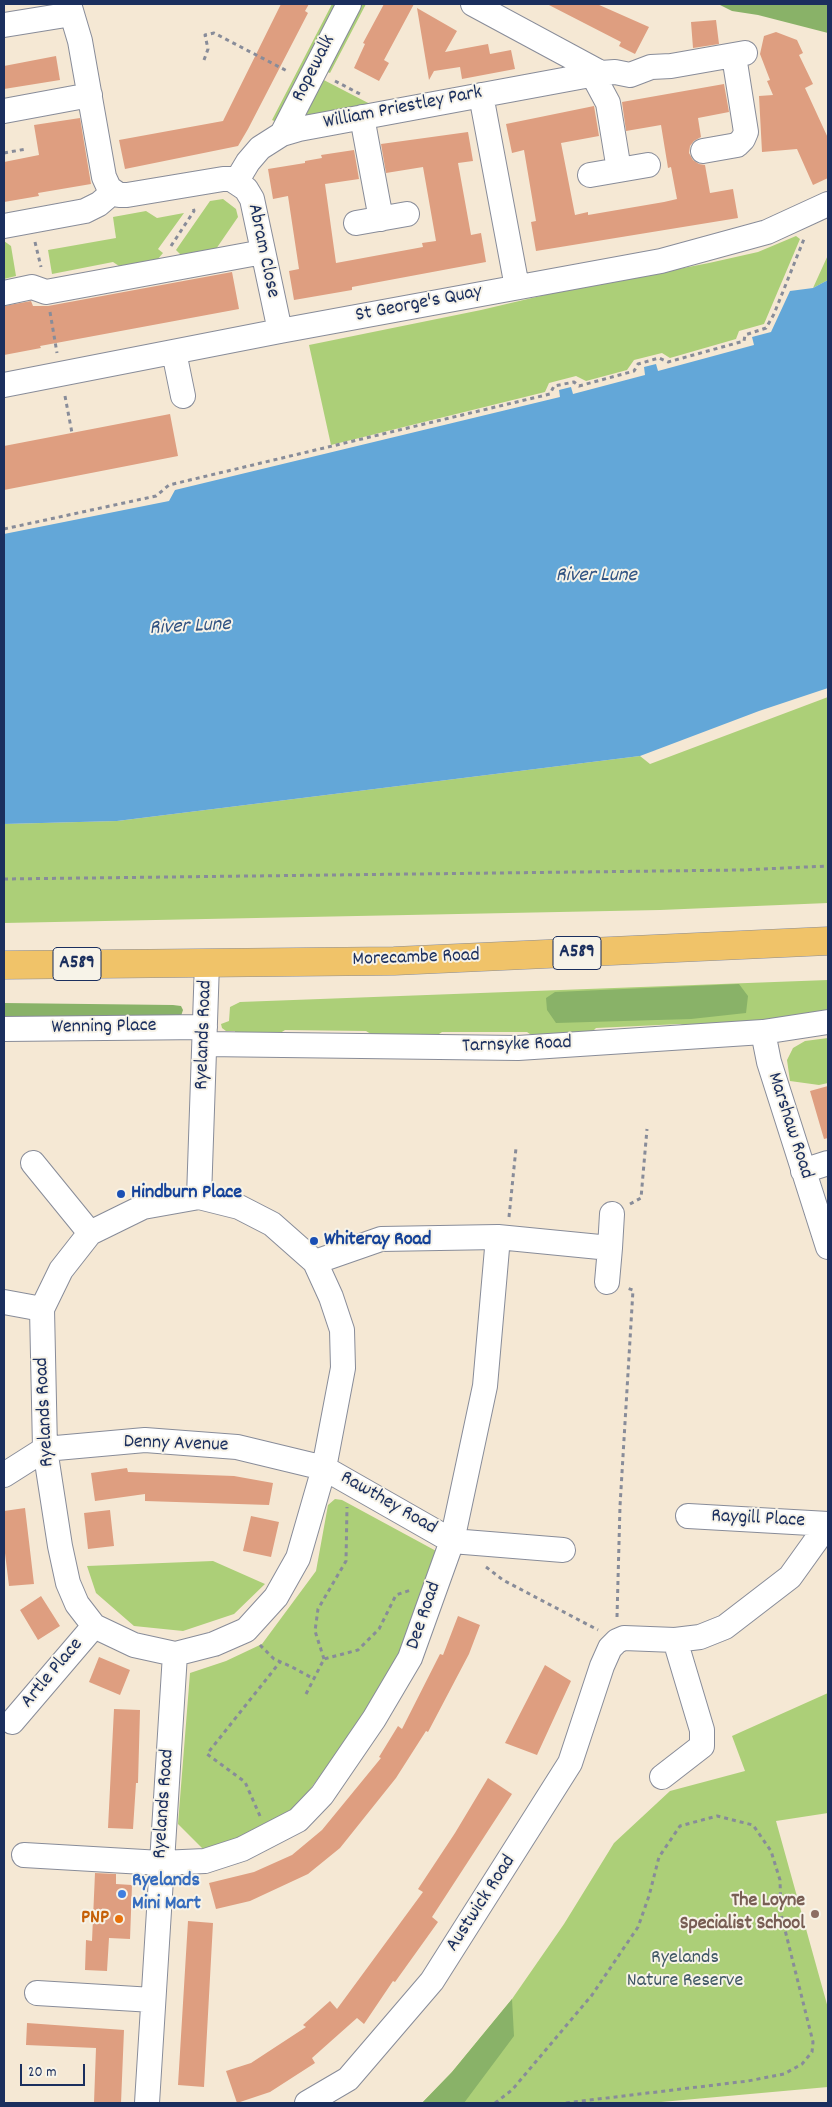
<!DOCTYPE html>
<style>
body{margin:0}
#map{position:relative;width:832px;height:2107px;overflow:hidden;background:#f5e8d4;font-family:Dekko,sans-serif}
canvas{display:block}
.frame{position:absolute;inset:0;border:5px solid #1b2f5e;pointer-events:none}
.scale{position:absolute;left:20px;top:2064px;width:65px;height:22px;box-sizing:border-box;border:2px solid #1b2f5e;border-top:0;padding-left:6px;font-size:15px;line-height:18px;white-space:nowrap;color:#1b2f5e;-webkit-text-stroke:4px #f7f3e8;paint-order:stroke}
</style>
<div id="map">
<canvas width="832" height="2107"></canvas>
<div class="frame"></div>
<div class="scale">20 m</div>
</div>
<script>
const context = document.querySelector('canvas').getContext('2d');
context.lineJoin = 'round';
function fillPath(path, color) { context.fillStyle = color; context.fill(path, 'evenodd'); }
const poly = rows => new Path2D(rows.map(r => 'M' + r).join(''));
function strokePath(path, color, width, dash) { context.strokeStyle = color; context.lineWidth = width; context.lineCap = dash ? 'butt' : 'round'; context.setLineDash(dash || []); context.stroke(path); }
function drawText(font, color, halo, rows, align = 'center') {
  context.font = font + ' Dekko,sans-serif'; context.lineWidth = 4; context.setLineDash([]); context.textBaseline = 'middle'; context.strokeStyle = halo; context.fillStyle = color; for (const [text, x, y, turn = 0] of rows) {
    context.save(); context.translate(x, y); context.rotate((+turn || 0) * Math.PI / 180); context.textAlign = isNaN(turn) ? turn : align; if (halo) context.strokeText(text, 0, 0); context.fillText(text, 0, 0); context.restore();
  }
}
fillPath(poly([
 [332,4,342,4,279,123,272,120],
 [355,4,366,4,330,73,321,69],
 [318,77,374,106,294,122],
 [223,199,236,209,238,217,216,249,182,256,176,250,210,201],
 [146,211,157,218,184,213,158,249,163,253,157,260,119,266,113,262,52,274,48,250,116,238,113,217],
 [796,236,800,239,764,324,739,331,736,339,670,358,662,353,634,360,627,370,586,381,576,376,549,383,545,392,331,445,309,345,481,310,549,294,709,263,758,252],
 [4,241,11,246,16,276,4,279],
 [828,255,828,280,813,288],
 [828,697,828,903,660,910,4,923,4,824,117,821,640,756,650,764],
 [828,980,828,1015,695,1029,680,1024,596,1028,588,1036,537,1039,527,1032,442,1032,430,1040,379,1039,366,1031,285,1030,274,1037,235,1036,235,1031,226,1031,222,1028,221,1024,229,1021,230,1007,240,1002],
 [828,1038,828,1083,819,1085,790,1081,787,1060,793,1048,805,1041],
 [335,1499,342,1500,438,1552,395,1664,344,1744,305,1796,285,1816,242,1837,203,1849,178,1824,190,1673,226,1661,262,1644,316,1571,328,1505],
 [213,1561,265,1584,234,1614,183,1631,134,1626,96,1593,87,1566],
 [828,1693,828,1813,776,1821,828,2008,828,2087,650,2103,422,2103,452,2072,512,1999,564,1924,614,1843,670,1791,745,1771,732,1736]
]), '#accf78');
fillPath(poly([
 [718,4,828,4,828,33,758,15,732,11],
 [739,984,748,996,746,1013,691,1019,556,1023,547,1010,546,998,555,992],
 [4,1003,173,1005,181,1006,183,1010,180,1019,4,1024],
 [512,1999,514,2036,464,2103,422,2103,452,2072]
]), '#89b268');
fillPath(poly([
 [828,280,828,688,759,711,640,756,117,821,4,824,4,534,169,501,175,490,560,397,559,390,571,387,573,394,645,375,644,367,656,364,658,371,754,345,752,337,771,332,790,291,813,288]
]), '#63a7d8');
fillPath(poly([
 [281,4,309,4,305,11,308,13,248,129,238,146,125,169,119,140,223,121],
 [384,4,414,4,384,60,389,63,379,81,354,68,365,44,363,43],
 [547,4,597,4,649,27,635,54,619,46,621,42],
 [417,8,457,31,445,52,488,44,490,54,511,50,515,69,462,79,460,67,434,71,429,80],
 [716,20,719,44,693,48,691,22],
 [776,32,797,40,803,53,799,55,813,84,805,88,828,138,828,178,813,185,797,149,762,152,759,96,773,95,767,81,770,80,760,54,764,36],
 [56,56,60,80,4,89,4,66],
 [724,84,729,112,698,118,701,137,694,141,690,146,689,153,693,160,699,164,705,165,710,193,733,189,738,218,536,251,531,222,536,221,524,150,512,153,506,124,594,106,599,136,561,143,575,215,588,212,588,215,664,202,677,199,671,167,668,168,661,125,626,131,622,102],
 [80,118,91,184,38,193,39,196,4,202,4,162,39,155,34,125],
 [468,132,473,161,458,163,471,235,481,233,486,262,352,287,352,290,294,300,289,271,299,269,288,196,273,199,268,169,305,163,305,161,322,158,321,155,354,150,359,179,325,184,336,263,423,247,422,243,436,241,423,167,386,173,381,144],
 [232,272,239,309,40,346,41,348,4,355,4,306,31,301,33,306,48,306],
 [170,414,178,456,4,490,4,446],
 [828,1086,828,1138,824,1139,810,1091],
 [127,1468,128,1472,234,1476,273,1483,269,1505,145,1501,145,1494,95,1501,91,1473],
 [25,1508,34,1584,9,1586,4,1545,4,1511],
 [110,1510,114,1546,88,1549,84,1513],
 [251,1516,279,1522,271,1557,243,1551],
 [41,1596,60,1626,38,1640,20,1610],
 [458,1616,480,1625,469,1654,428,1732,426,1731,396,1778,340,1848,308,1874,250,1901,216,1909,209,1883,254,1872,292,1855,322,1830,381,1758,379,1757,398,1726,402,1729,440,1654,443,1655],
 [99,1657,130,1670,120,1695,89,1682],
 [545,1665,571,1681,537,1755,505,1743],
 [114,1709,140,1710,138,1783,136,1783,133,1829,108,1828],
 [488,1778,512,1794,432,1917,438,1922,395,1982,393,1981,364,2024,357,2018,312,2058,315,2063,270,2092,237,2103,226,2071,251,2063,306,2027,303,2025,330,2001,337,2009,423,1892,418,1889,455,1833],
 [95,1873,116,1874,116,1884,132,1885,130,1939,109,1938,107,1971,85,1970,86,1940,92,1941],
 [188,1921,213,1923,204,2087,178,2085],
 [27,2023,124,2030,121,2103,94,2103,96,2048,26,2045]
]), '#de9e80');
const minor = poly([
 [69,4,80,41,104,177,109,188,119,195,127,195,223,179,231,179,246,189,252,199,280,331],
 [473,4,601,73],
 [4,25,72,14],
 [593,75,608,103,619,170],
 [481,95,517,287],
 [4,111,90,95],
 [362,117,381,219],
 [282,134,349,4],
 [703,151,737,145,743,139,746,132,734,56],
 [590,175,648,165],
 [236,182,248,162,260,148,282,134,299,129,601,73,615,72,630,75,651,67,671,66,745,53],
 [356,223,407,214],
 [4,226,85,211,99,204,113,192],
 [4,293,32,287,46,292,263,252],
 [174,352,183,396],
 [4,385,280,331,661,261,767,232,828,204],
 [4,1029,205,1027],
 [763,1032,769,1062,828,1247],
 [205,1044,518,1048,763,1032,828,1022],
 [33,1163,90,1233],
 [803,1171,828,1163],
 [199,1197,239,1207,272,1224,315,1262,331,1297,342,1330,343,1368,324,1468,298,1558,276,1597,246,1630,214,1644,175,1654,134,1645,94,1626,77,1604,68,1583,60,1546,45,1449,42,1309,61,1270,90,1233,143,1207,199,1197],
 [199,1197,207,963],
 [610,1248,612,1214],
 [315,1262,381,1239,498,1237,610,1248,607,1282],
 [4,1302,42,1309],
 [4,1475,45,1449,145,1440,237,1447,324,1468,452,1541,563,1550],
 [688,1516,828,1524],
 [12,1722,94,1626],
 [662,1777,702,1746,702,1730,675,1640],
 [24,1855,161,1863,205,1861,242,1849,298,1820,322,1795,374,1719,410,1658,452,1541,485,1386,498,1237],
 [37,1993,153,2000],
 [147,2103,175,1654],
 [307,2103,348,2079,432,1981,570,1763,602,1666,610,1648,617,1641,624,1638,675,1640,700,1637,725,1627,790,1577,828,1524]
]);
const major = poly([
 [4,965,394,961,828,941]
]);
strokePath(minor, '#888c99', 26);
strokePath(major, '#888c99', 29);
strokePath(poly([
 [204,60,208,49,205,35,214,33,289,72],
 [335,81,360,94],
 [4,153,26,149],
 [35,242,41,267],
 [171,246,194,211,193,207],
 [50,312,57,353],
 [65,396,72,433],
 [4,529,156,496,169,485,550,394,554,386,574,382,579,386,634,371,638,364,659,358,668,362,744,341,745,335,766,328,774,314,804,239],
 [4,879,742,870,828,866],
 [630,1204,641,1198,647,1129],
 [509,1217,516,1148],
 [486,1567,503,1580,598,1630],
 [617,1617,620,1506,633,1290,627,1288],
 [260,1645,274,1659,292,1667,314,1679],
 [324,1659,315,1631,318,1609,346,1561,347,1507],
 [306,1694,324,1659,358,1650,379,1629,396,1595,411,1590],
 [260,1816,245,1782,207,1754,280,1662],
 [495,2103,512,2090,592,1995,638,1927,649,1896,659,1857,680,1826,717,1816,753,1825,771,1851,780,1880,781,1914,813,2042,812,2052,802,2064,784,2074,748,2081,565,2103]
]), '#888c99', 3, [4, 4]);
strokePath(minor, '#fff', 24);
strokePath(major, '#f0c369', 28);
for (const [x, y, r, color] of [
 [121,1194,5,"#1a4fb4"],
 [314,1241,5,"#1a4fb4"],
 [122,1894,5,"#3f7fe0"],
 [815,1914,5,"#8d6e63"],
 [119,1919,5,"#e8710a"]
]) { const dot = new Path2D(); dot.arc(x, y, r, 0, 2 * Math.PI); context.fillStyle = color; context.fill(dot); strokePath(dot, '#f7f3e8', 2); }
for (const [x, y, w] of [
 [577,953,48],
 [77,964,48]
]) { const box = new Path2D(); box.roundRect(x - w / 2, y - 16.5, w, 33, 4); context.fillStyle = '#f7f3e8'; context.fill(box); strokePath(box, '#1b2f5e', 1); }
drawText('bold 19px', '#1b2f5e', null, [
 ["A589",577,953],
 ["A589",77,964]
]);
drawText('20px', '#1b2f5e', '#f7f3e8', [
 ["Ropewalk",315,69,-63],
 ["William Priestley Park",403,109,-11],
 ["Abram Close",262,251,78],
 ["St George's Quay",419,305,-11],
 ["Morecambe Road",416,959,-2],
 ["Wenning Place",104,1028,-1],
 ["Ryelands Road",205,1035,-88],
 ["Tarnsyke Road",517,1046,-2],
 ["Marshaw Road",789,1126,72],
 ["Ryelands Road",46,1412,-93],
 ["Denny Avenue",176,1445,2],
 ["Rawthey Road",388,1504,30],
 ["Raygill Place",758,1520,3],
 ["Dee Road",425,1616,-71],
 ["Artle Place",53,1674,-50],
 ["Ryelands Road",165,1804,-86],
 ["Austwick Road",482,1904,-57]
]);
drawText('bold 20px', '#164399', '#f7f3e8', [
 ["Hindburn Place",131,1194],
 ["Whiteray Road",324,1241]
], 'left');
drawText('bold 20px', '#366cbe', '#f7f3e8', [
 ["Ryelands",132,1882],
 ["Mini Mart",132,1905]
], 'left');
drawText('bold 20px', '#785e54', '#f7f3e8', [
 ["The Loyne",805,1902],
 ["Specialist School",805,1925]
], 'right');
drawText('bold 20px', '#c56008', '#f7f3e8', [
 ["PNP",109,1919]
], 'right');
drawText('20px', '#3f5764', '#f7f3e8', [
 ["Ryelands",685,1959],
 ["Nature Reserve",685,1982]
]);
drawText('italic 21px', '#315383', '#f7f3e8', [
 ["River Lune",596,577],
 ["River Lune",190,628,-3]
]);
</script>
